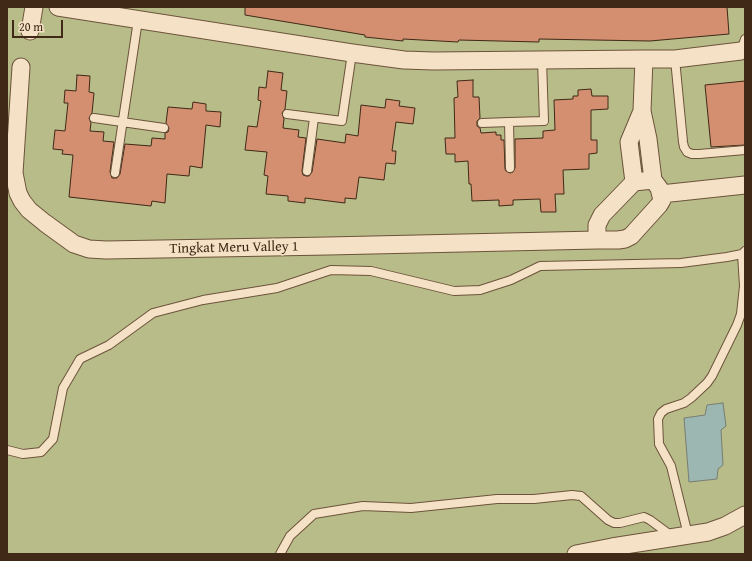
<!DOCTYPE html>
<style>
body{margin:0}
#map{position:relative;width:752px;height:561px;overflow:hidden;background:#efd2a8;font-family:"Gentium Book Plus",serif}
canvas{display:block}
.frame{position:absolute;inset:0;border:8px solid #402917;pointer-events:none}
.scale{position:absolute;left:12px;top:20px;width:51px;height:18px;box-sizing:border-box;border:2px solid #402917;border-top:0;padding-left:5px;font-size:12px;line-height:14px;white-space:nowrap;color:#402917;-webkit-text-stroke:3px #f5e2c6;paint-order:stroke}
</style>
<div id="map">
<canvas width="752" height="561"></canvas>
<div class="frame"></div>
<div class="scale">20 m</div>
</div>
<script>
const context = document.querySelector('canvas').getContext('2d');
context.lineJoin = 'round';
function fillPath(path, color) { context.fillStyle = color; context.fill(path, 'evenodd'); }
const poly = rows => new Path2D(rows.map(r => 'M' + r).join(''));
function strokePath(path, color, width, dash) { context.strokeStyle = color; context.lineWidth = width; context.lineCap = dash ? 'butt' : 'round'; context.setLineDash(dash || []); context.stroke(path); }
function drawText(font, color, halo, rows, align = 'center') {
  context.font = font + ' "Gentium Book Plus",serif'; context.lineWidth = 3; context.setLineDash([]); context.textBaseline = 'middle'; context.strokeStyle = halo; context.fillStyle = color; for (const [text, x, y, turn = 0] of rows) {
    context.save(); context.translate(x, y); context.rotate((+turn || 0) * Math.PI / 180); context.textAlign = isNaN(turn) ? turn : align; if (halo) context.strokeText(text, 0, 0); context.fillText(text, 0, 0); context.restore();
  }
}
fillPath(poly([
 [7,7,745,7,745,554,7,554]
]), '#b7bc89');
const water = poly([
 [723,403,726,426,721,430,723,465,718,469,717,479,689,482,684,418,705,415,707,405,723,403]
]);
fillPath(water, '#9cb6b1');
strokePath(water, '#777e73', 1);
const building = poly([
 [245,7,727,7,729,34,650,41,539,39,539,42,459,40,458,42,403,39,403,41,365,37,365,35,245,15,245,7],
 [268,71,283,73,281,90,287,91,285,109,282,113,284,119,283,128,299,130,298,137,306,138,302,171,303,175,306,176,309,176,312,172,317,139,345,143,346,134,358,136,361,105,385,108,386,99,400,101,399,106,415,108,413,124,396,122,392,151,396,151,395,164,386,163,384,180,359,177,356,199,345,198,345,203,305,198,305,203,288,201,288,196,266,194,268,176,264,175,267,152,245,150,248,126,257,127,261,101,258,100,259,87,266,88,268,71],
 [77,75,90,76,89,92,94,93,92,113,89,118,91,123,90,131,104,132,103,141,114,142,110,172,112,178,117,178,120,174,125,144,151,146,152,138,165,139,165,133,168,132,169,128,166,123,168,107,192,109,193,102,206,104,206,111,221,112,220,127,206,125,202,168,190,166,189,176,167,174,165,203,152,201,151,206,69,197,73,155,62,154,63,150,53,149,55,130,65,131,68,103,64,103,65,90,76,91,77,75],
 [473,80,473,97,479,97,480,118,477,121,477,126,480,128,481,133,496,132,496,135,501,135,501,140,504,140,505,169,506,171,510,173,513,172,515,168,515,139,543,138,543,131,555,130,554,100,573,99,573,96,578,96,578,90,591,89,592,96,608,96,608,109,591,110,591,140,597,140,597,153,589,154,589,169,563,170,564,194,555,194,556,212,541,212,540,199,513,200,513,205,499,206,499,200,472,201,471,184,469,184,468,161,455,162,455,154,446,154,445,138,455,138,454,98,458,97,457,81,473,80],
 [745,81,745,145,711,147,705,85,745,81]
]);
fillPath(building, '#d38f6f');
strokePath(building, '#402917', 1);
const lane = poly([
 [742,53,741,51,745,39],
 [675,59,683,142,684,147,687,152,692,154,699,154,745,150],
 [287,114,342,121,352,53],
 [94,118,164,128],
 [482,123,509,122],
 [510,168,509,122,544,121,542,60],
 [307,171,314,118],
 [115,173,138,20],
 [7,450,23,454,41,452,53,439,63,388,80,359,109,345,153,313,203,300,277,288,331,270,371,271,454,291,480,290,511,280,540,266,681,263,727,257,742,254,745,251],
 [688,535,671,466,659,444,658,419,661,413,666,409,684,403,691,398,707,383,712,376,737,325,741,314,744,286,742,254],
 [280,554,290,536,314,514,363,506,411,508,497,499,534,499,572,495,581,496,608,520,614,523,620,523,644,517,650,520,673,537]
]);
const street = poly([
 [58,7,352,53,404,60,433,61,644,59,642,111,648,139,653,180,659,188,662,200,659,205,631,236,625,239,618,240,597,240,597,225,602,215,634,182,653,180],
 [30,31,34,7],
 [644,59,675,59,741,51],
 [21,67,14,173,18,193,22,201,29,210,45,223,74,244,89,249,106,250,328,246,597,240],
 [634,182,629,142,642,111],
 [661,194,745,185],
 [576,554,612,547,708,532,725,526,745,515]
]);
strokePath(lane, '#6c533b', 10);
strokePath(street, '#6c533b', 19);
strokePath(lane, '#f5e2c6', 8);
strokePath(street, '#f5e2c6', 17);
drawText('14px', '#402917', '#f5e2c6', [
 ["Tingkat Meru Valley 1",234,248,-1]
]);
</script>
